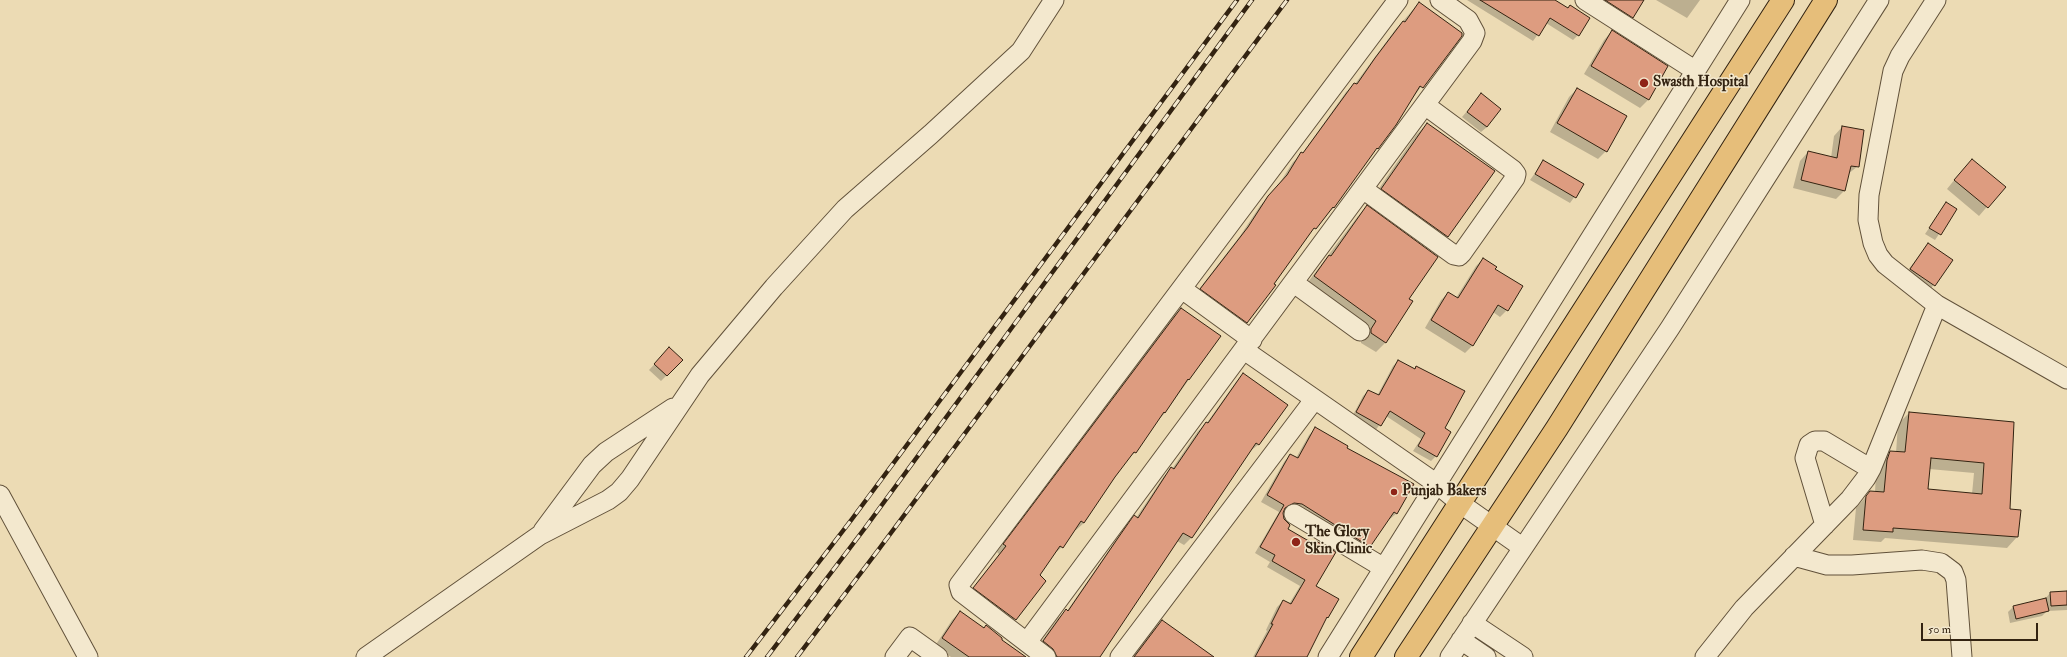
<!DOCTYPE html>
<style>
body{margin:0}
#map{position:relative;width:2067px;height:657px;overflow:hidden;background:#ecdbb4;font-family:"IM FELL Double Pica",serif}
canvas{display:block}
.scale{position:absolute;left:1921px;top:623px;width:117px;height:18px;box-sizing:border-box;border:2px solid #332311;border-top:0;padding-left:5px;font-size:12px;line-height:14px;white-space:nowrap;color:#332311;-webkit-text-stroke:3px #f3e8ce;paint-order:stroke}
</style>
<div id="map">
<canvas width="2067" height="657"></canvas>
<div class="scale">50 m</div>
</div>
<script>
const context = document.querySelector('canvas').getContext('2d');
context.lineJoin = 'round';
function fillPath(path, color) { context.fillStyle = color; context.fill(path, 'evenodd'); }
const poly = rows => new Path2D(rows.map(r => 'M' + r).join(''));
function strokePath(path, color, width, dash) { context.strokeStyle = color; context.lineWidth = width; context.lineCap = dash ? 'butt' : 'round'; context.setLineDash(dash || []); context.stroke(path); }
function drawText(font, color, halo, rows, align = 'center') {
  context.font = font + ' "IM FELL Double Pica",serif'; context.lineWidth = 3; context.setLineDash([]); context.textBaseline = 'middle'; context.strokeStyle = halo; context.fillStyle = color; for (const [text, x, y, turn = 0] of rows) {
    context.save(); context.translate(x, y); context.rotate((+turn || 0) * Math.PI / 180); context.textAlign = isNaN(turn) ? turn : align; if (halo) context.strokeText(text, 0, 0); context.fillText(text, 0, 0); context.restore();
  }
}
fillPath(poly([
 [1467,0,1552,0,1567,9,1570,6,1578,35,1573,40,1546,23,1533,41],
 [1605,0,1643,0,1627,22,1601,6],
 [1656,0,1700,0,1687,18],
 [1419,3,1461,35,1414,96,1333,208,1307,236,1246,322,1238,330,1193,297,1240,236,1260,206,1279,184,1293,162,1302,154,1346,92,1355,84,1395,30],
 [1612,31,1667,67,1648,100,1640,108,1584,74,1604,40],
 [1577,89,1606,151,1598,159,1550,132,1569,97],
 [1481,95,1487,127,1481,132,1462,117],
 [1427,124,1447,237,1437,247,1371,200,1416,135],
 [1842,127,1858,166,1848,174,1844,191,1836,199,1793,188,1800,161,1808,152,1831,158,1834,136],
 [1543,162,1583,185,1570,203,1530,180],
 [1964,168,2004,187,1979,216,1947,189],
 [1946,203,1956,209,1935,240,1925,234],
 [1367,207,1408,299,1412,301,1385,343,1376,352,1361,343,1361,340,1305,286,1358,216],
 [1928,244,1952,260,1929,291,1905,274],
 [1483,259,1494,270,1507,310,1500,317,1493,312,1472,346,1465,353,1425,328,1441,300,1448,293,1456,298,1476,266],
 [1181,309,1220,336,1165,413,1157,421,1136,452,1127,459,1115,476,1084,523,1076,530,1074,529,1062,547,1054,554,1038,576,1045,581,1007,627,967,596,999,554,997,552,1173,316],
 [664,354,682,360,661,381,649,370],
 [1398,361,1414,370,1416,368,1443,428,1436,456,1431,461,1413,451,1421,439,1386,416,1375,431,1352,417,1363,396,1368,391,1377,396,1393,366],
 [1243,375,1258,445,1250,451,1191,538,1184,545,1177,541,1099,657,1045,657,1036,649,1058,618,1067,611,1127,524,1135,517,1136,518,1164,476,1172,469,1198,431,1206,424,1236,382],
 [1909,413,2013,423,2009,510,2017,537,2007,548,1885,538,1881,542,1853,540,1856,508,1870,492,1875,493,1876,471,1880,463,1890,452,1896,453,1898,424],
 [1929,469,1974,473,1972,494,1927,490],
 [1315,429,1345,448,1397,513,1390,519,1388,518,1364,553,1287,509,1283,511,1287,529,1315,586,1327,617,1301,657,1253,657,1267,631,1266,630,1277,607,1283,601,1289,604,1300,586,1267,567,1270,562,1255,553,1279,512,1261,502,1284,462,1290,455,1296,458,1309,435],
 [2067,592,2067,610,2047,611,2042,616,2010,623,2008,612,2013,607,2045,599,2050,593],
 [960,612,1001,641,1025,657,951,657,935,646,952,620],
 [1162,621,1212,657,1133,657,1151,632]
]), '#0003');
const building = poly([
 [1480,0,1555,0,1568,8,1570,5,1590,18,1579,36,1550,18,1539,36,1480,0],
 [1605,0,1644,0,1633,18,1605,0],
 [1419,2,1462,33,1462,36,1423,88,1420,86,1396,125,1378,149,1377,148,1334,208,1333,207,1316,229,1314,228,1274,284,1276,285,1247,323,1200,289,1248,227,1268,196,1287,175,1301,152,1303,153,1354,83,1357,84,1375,58,1403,21,1405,22,1419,2],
 [1612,30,1668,66,1649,100,1591,66,1612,30],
 [1577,88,1627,116,1607,152,1557,123,1577,88],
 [1481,93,1501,109,1487,127,1467,112,1481,93],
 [1427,123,1495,171,1448,237,1381,189,1427,123],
 [1842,126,1864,130,1859,167,1851,166,1845,191,1801,180,1808,151,1837,158,1842,126],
 [1972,159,2006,187,1988,208,1954,180,1972,159],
 [1543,160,1584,184,1576,198,1535,174,1543,160],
 [1946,202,1957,209,1941,235,1929,228,1946,202],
 [1367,205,1438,257,1409,299,1413,301,1386,343,1371,333,1371,329,1376,321,1314,276,1329,255,1331,256,1367,205],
 [1928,243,1953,260,1935,286,1910,269,1928,243],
 [1483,258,1497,267,1495,269,1523,286,1508,311,1498,305,1473,346,1431,320,1448,292,1458,298,1483,258],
 [1181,308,1221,336,1189,380,1188,379,1165,413,1164,412,1136,453,1134,452,1115,477,1084,523,1081,521,1063,548,1060,546,1040,575,1046,581,1016,620,973,588,1006,546,1003,544,1181,308],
 [669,347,683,360,667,376,654,364,669,347],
 [1398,360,1415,369,1416,366,1465,391,1445,428,1451,432,1437,457,1418,446,1425,433,1390,411,1381,426,1356,412,1368,390,1379,395,1398,360],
 [1243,373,1288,405,1259,445,1256,443,1192,538,1183,533,1100,657,1057,657,1053,649,1043,641,1066,609,1068,611,1118,538,1134,515,1138,518,1171,467,1174,469,1206,422,1208,423,1243,373],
 [1909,412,2014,422,2010,509,2021,510,2018,537,1893,528,1893,532,1863,530,1866,496,1870,491,1884,492,1887,460,1890,451,1905,452,1909,412],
 [1931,458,1984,463,1982,494,1928,489,1931,458],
 [1315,427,1348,446,1347,448,1414,484,1397,514,1394,512,1370,547,1302,504,1294,503,1285,508,1283,513,1284,519,1290,525,1288,529,1314,544,1316,541,1336,552,1316,586,1339,599,1328,618,1327,617,1307,657,1255,657,1273,624,1271,624,1283,600,1291,604,1305,580,1272,561,1275,555,1260,547,1284,505,1267,495,1290,454,1298,458,1315,427],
 [2067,591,2067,605,2051,606,2050,592,2067,591],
 [2046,598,2049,611,2016,619,2013,606,2046,598],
 [960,611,984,628,986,625,1002,638,1002,640,1026,657,969,657,942,638,960,611],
 [1162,620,1214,657,1134,657,1162,620]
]);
fillPath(building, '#dd9c80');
strokePath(building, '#332311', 1);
const minor = poly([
 [1585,0,1696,71],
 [1936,0,1900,56,1893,71,1869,195,1868,220,1873,243,1878,255,1885,264,1937,305,2067,379],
 [1363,189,1454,255,1459,256,1462,253,1515,178,1516,174,1513,170,1425,105],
 [1294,283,1360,331],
 [1182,289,1252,340],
 [1244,350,1437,484,1461,504,1522,547],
 [0,495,88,657],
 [1294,514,1384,568],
 [1825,525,1805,458,1809,445,1815,441,1824,441,1871,469],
 [543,531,592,465,606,452,673,408],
 [1794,556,1827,565,1852,565,1922,560,1941,563,1953,572,1956,580,1962,657],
 [1472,623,1523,657],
 [1461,640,1486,657],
 [1027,642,1472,41,1475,33,1468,20,1440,0],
 [366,657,540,535,608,500,619,492,630,479,700,375,774,287,845,209,931,134,1021,51,1054,0],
 [895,657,910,637,938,657],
 [1046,657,961,592,959,585,1398,0],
 [1120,657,1314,400],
 [1328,657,1740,0],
 [1450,657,1670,328,1879,0],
 [1705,657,1744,608,1850,499,1866,478,1871,469,1937,305]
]);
const major = poly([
 [1361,657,1783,0],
 [1406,657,1557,428,1826,0]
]);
strokePath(minor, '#61513a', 21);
strokePath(major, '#332311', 24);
strokePath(minor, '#f3e8ce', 19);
strokePath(major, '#e6be7a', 22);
const rail = poly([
 [746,657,852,519,1237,0],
 [767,657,865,528,1252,0],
 [797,657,879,549,1287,0]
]);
strokePath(rail, '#332311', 4.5);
strokePath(rail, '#f3e8ce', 3, [9]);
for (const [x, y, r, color] of [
 [1644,83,5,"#8f2418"],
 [1394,492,4,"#8f2418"],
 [1296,542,5,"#8f2418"]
]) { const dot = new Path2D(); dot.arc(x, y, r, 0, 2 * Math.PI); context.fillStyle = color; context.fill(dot); strokePath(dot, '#f3e8ce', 1.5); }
drawText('bold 15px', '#332311', '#f3e8ce', [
 ["Swasth Hospital",1653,83],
 ["Punjab Bakers",1402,492],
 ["The Glory",1305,533],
 ["Skin Clinic",1305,550]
], 'left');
</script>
